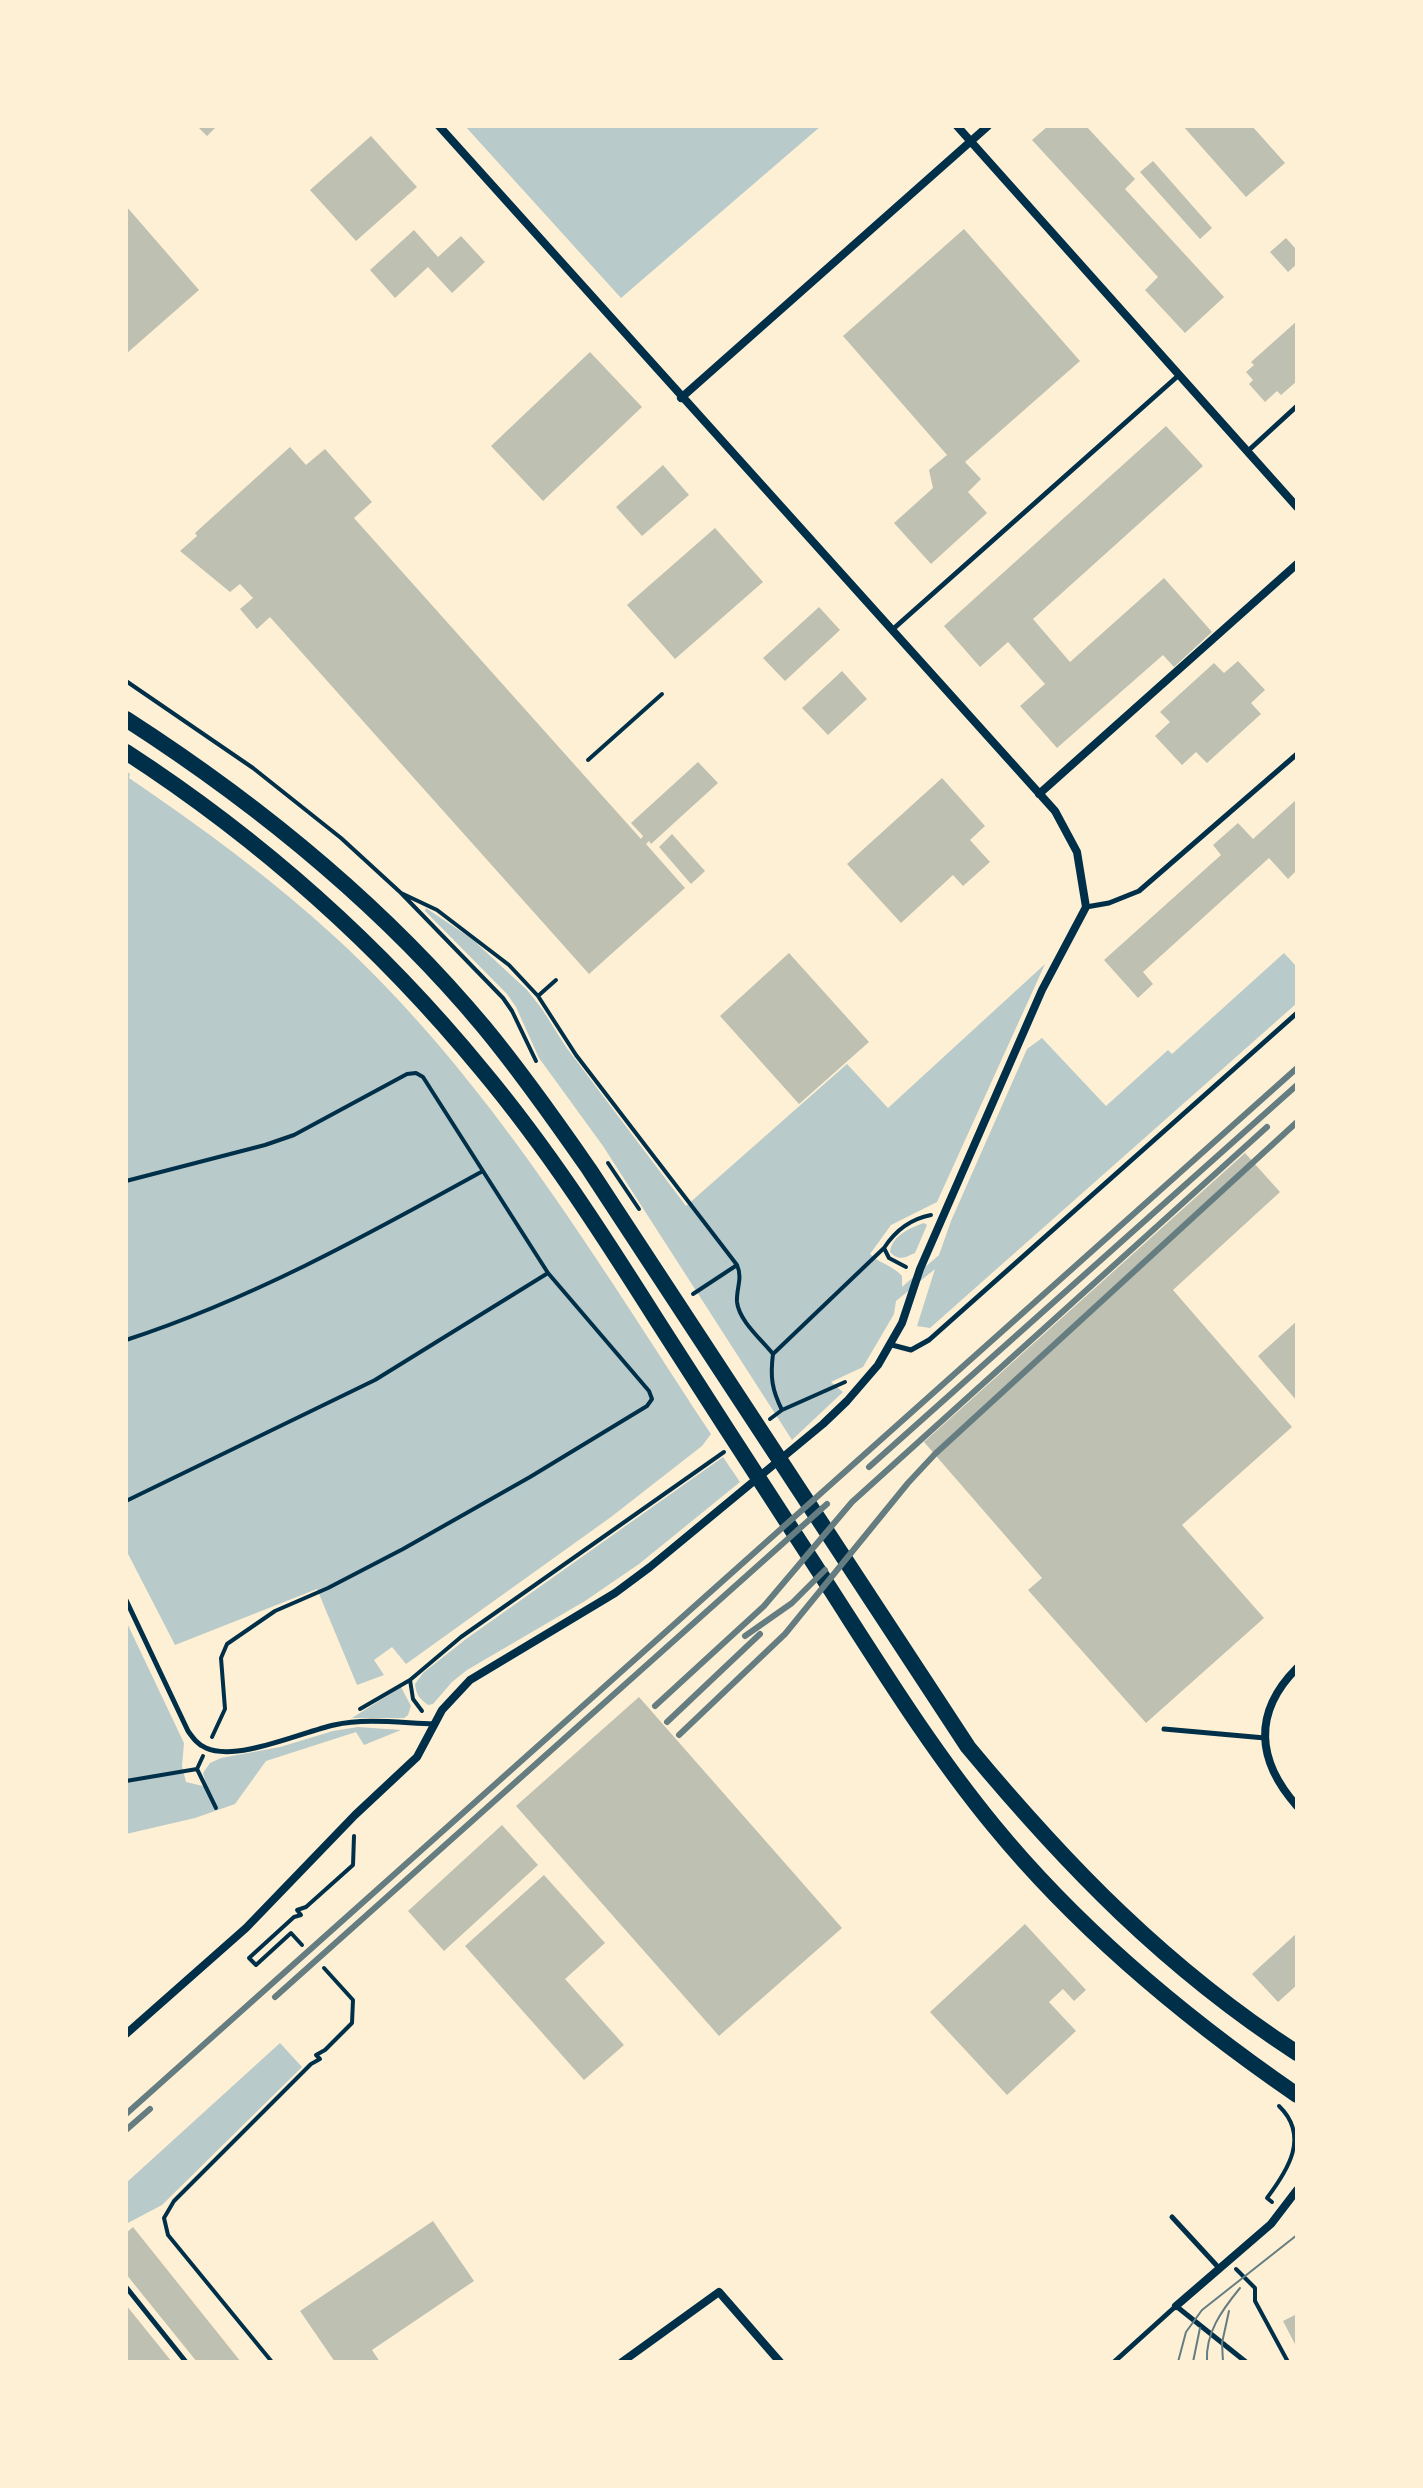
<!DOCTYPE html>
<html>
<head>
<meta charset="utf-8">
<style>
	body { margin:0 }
	#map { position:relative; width:1423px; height:2488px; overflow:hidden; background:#fdf0d5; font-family:"Asap Condensed",sans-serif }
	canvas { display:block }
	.frame { position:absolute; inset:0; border:128px solid #fdf0d5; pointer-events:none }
</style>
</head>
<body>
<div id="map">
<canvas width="1423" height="2488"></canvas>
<div class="frame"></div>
</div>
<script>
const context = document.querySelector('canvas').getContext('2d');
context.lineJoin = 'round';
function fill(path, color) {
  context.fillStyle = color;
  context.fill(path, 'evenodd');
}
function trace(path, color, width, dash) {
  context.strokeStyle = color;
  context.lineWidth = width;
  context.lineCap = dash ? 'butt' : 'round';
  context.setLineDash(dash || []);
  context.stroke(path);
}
fill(new Path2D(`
	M465,126H821L621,298Z
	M126,771L130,774L129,778C201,827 271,878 335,937C489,1078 597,1261 711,1434L702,1446L611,1517L406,1664L392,1647L374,1660L384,1675L357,1685L317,1589L175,1645L126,1550Z
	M426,908L472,939L527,990L542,1009L566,1047L686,1206L847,1064L888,1108L1045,964L937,1202L891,1225L870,1254C880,1264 891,1264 902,1276V1287L939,1255L951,1221L1027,1049L1042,1038L1106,1106L1168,1050L1172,1054L1284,953L1297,967V1003L930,1328L917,1326L935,1269L896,1301L894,1314L863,1367L831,1382L843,1392L792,1440L603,1146L539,1058L516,1007L507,994L425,911Z
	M924,1223L927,1225L915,1253C904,1258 899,1261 890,1252C892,1236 909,1228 924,1223Z
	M723,1457L740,1482L639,1564L585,1601L467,1670L452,1682L433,1704L428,1705C420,1699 416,1695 415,1684L423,1673L466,1639Z
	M126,1621L184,1743L182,1766L186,1782L207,1787L203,1773L210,1763L221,1758L280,1747L333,1731L358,1727L401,1730L364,1745L356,1732L266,1761L235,1804L195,1818L126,1834Z
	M401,1687L411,1706L408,1715L404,1718H352Z
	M280,2043L302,2067L162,2205L126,2224V2183Z`), '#b9caca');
fill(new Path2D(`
	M197,126H217L207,136Z
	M1048,126H1086L1135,179L1125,189L1224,297L1185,333L1145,290L1158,277L1032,140Z
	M1183,126H1252L1285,163L1246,197Z
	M371,136L417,187L356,241L310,190Z
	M1153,161L1212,228L1200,239L1140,172Z
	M126,206L199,290L126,354Z
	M964,229L1080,361L965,462L981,479L968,492L987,513L931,564L894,523L933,488L929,470L947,455L843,336Z
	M414,230L438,257L461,236L485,262L452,293L428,267L395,298L370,270Z
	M1286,238L1295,248L1297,246V264L1288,272L1270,252Z
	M1297,321V381L1281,395L1277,391L1265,402L1249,384L1253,380L1246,372L1254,365L1251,362Z
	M590,352L642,407L543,501L491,446Z
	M1166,426L1203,466L1033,619L1070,662L1164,578L1212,632L1174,667L1163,655L1057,748L1020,706L1045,684L1008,642L980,667L944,626Z
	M290,447L306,465L325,449L372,502L354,518L641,839L643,836L631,823L698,762L718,783L651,844L649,841L646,844L685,888L589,974L270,617L257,629L240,609L253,598L240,584L230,592L180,551L197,536L195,533Z
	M663,465L689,495L642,536L616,507Z
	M715,528L763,582L675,659L627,605Z
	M819,607L840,630L785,681L763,658Z
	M1238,661L1265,690L1251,703L1261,714L1207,763L1196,752L1182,765L1155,736L1170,722L1160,712L1214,663L1224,673Z
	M842,671L867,699L828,735L802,708Z
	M942,778L985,826L970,840L990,862L963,886L953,875L901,923L847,864Z
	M1297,799V870L1288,879L1269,858L1143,972L1153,984L1138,998L1104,960L1221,855L1213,845L1238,823L1253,839Z
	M672,834L705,871L691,884L659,847Z
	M789,953L869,1042L799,1104L720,1016Z
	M1245,1153L1280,1192L1173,1290L1292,1427L1182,1525L1264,1618L1146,1723L1028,1590L1042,1578L924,1442Z
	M1297,1321V1401L1258,1356Z
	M639,1697L842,1928L719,2036L516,1806Z
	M502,1825L538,1865L444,1951L408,1911Z
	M544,1875L605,1943L565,1979L624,2045L584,2080L465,1946Z
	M1025,1924L1086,1990L1074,2001L1063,1989L1049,2002L1076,2031L1007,2095L930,2012Z
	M1297,1933V1985L1278,2002L1252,1974Z
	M433,2221L474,2281L372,2350L380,2362H335L300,2311Z
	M133,2227L241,2362H197L126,2274V2233Z
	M126,2305L172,2362H127Z
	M1297,2314V2348L1283,2321Z`), '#bec0b2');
trace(new Path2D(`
	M126,681L253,768L341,838L401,893L437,910L509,965L538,996L576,1055L737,1265C743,1278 736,1289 737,1302C739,1321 762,1340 773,1354C770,1377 772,1390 782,1410
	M588,760L662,694
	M401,893L503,998L512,1011L536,1061
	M538,996L556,980
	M608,1163L639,1209
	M126,1181L265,1145L294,1135L407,1074L416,1073L423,1077L548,1273L649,1391L652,1399L647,1406L530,1477L403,1549L328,1588L275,1611L227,1644L221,1658L225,1709L212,1737
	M906,1267L889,1258L884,1248C895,1231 910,1219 931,1215
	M693,1294L737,1265
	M126,1340C252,1299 367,1235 483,1171
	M773,1354L884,1248
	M770,1419L782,1410L845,1382
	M126,1501L375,1380L548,1273
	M360,1709L410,1680
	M422,1711L413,1699L410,1680L461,1637L724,1452
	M197,1769L203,1756
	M197,1769L216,1808
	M126,1781L197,1769
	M302,1945L291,1933L256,1965L249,1958L294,1917L301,1915L297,1910L306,1907L353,1865L354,1836
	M1272,2202L1267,2198C1288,2170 1310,2136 1279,2106
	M1236,2269L1255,2288V2301L1288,2362
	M272,2362L168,2235L164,2218L174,2201L311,2064L320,2059L316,2055L325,2050L352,2023L353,2000L324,1968`), '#003049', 4);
trace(new Path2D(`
	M1249,450L1297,406
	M892,630L1179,375
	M1086,907L1109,903L1139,891L1297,754
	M892,1345L911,1350L929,1340L1297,1013
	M126,1600L188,1731C193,1738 198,1745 206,1748C237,1762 302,1732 334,1725C366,1718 401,1723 434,1724
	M1164,1729L1265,1738
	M1172,2217L1219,2268
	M126,2287L186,2362
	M1114,2362L1176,2306L1246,2362`), '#003049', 5);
trace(new Path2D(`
	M957,126L1297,507
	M681,398L988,126
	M1039,794L1297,564
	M1297,1668C1252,1713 1257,1761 1297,1806
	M126,2034L246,1928L355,1815L417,1757L442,1710L470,1680L615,1593L650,1567L823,1424L847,1401L878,1365L902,1323L920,1269L1042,990L1086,907L1077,852L1055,811L439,126
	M1176,2306L1271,2224L1297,2190
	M622,2362L719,2292L780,2362`), '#003049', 8);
trace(new Path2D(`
	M126,719C258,804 383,906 484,1027C522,1073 555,1120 589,1169L968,1747C1067,1866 1166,1968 1297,2053
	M126,752C260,839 381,947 482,1070C548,1149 603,1235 658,1322C712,1406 765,1489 820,1573C875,1658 929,1747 994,1826C1080,1931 1185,2018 1297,2095`), '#003049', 16);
trace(new Path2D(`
	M1178,2362L1186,2332L1202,2310L1297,2235
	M1193,2362L1200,2328
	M1207,2362C1205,2333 1222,2310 1240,2288
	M1223,2362L1222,2343L1229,2311`), '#657d81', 2);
trace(new Path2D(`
	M869,1467L1297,1085
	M745,1636L792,1603L825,1570
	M655,1706L764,1606L852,1502L1267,1127
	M667,1722L760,1634
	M679,1735L785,1634L908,1483L935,1454L1297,1122
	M275,1997L827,1504
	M126,2114L1297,1068
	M126,2130L150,2109`), '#657d81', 6);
</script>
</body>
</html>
